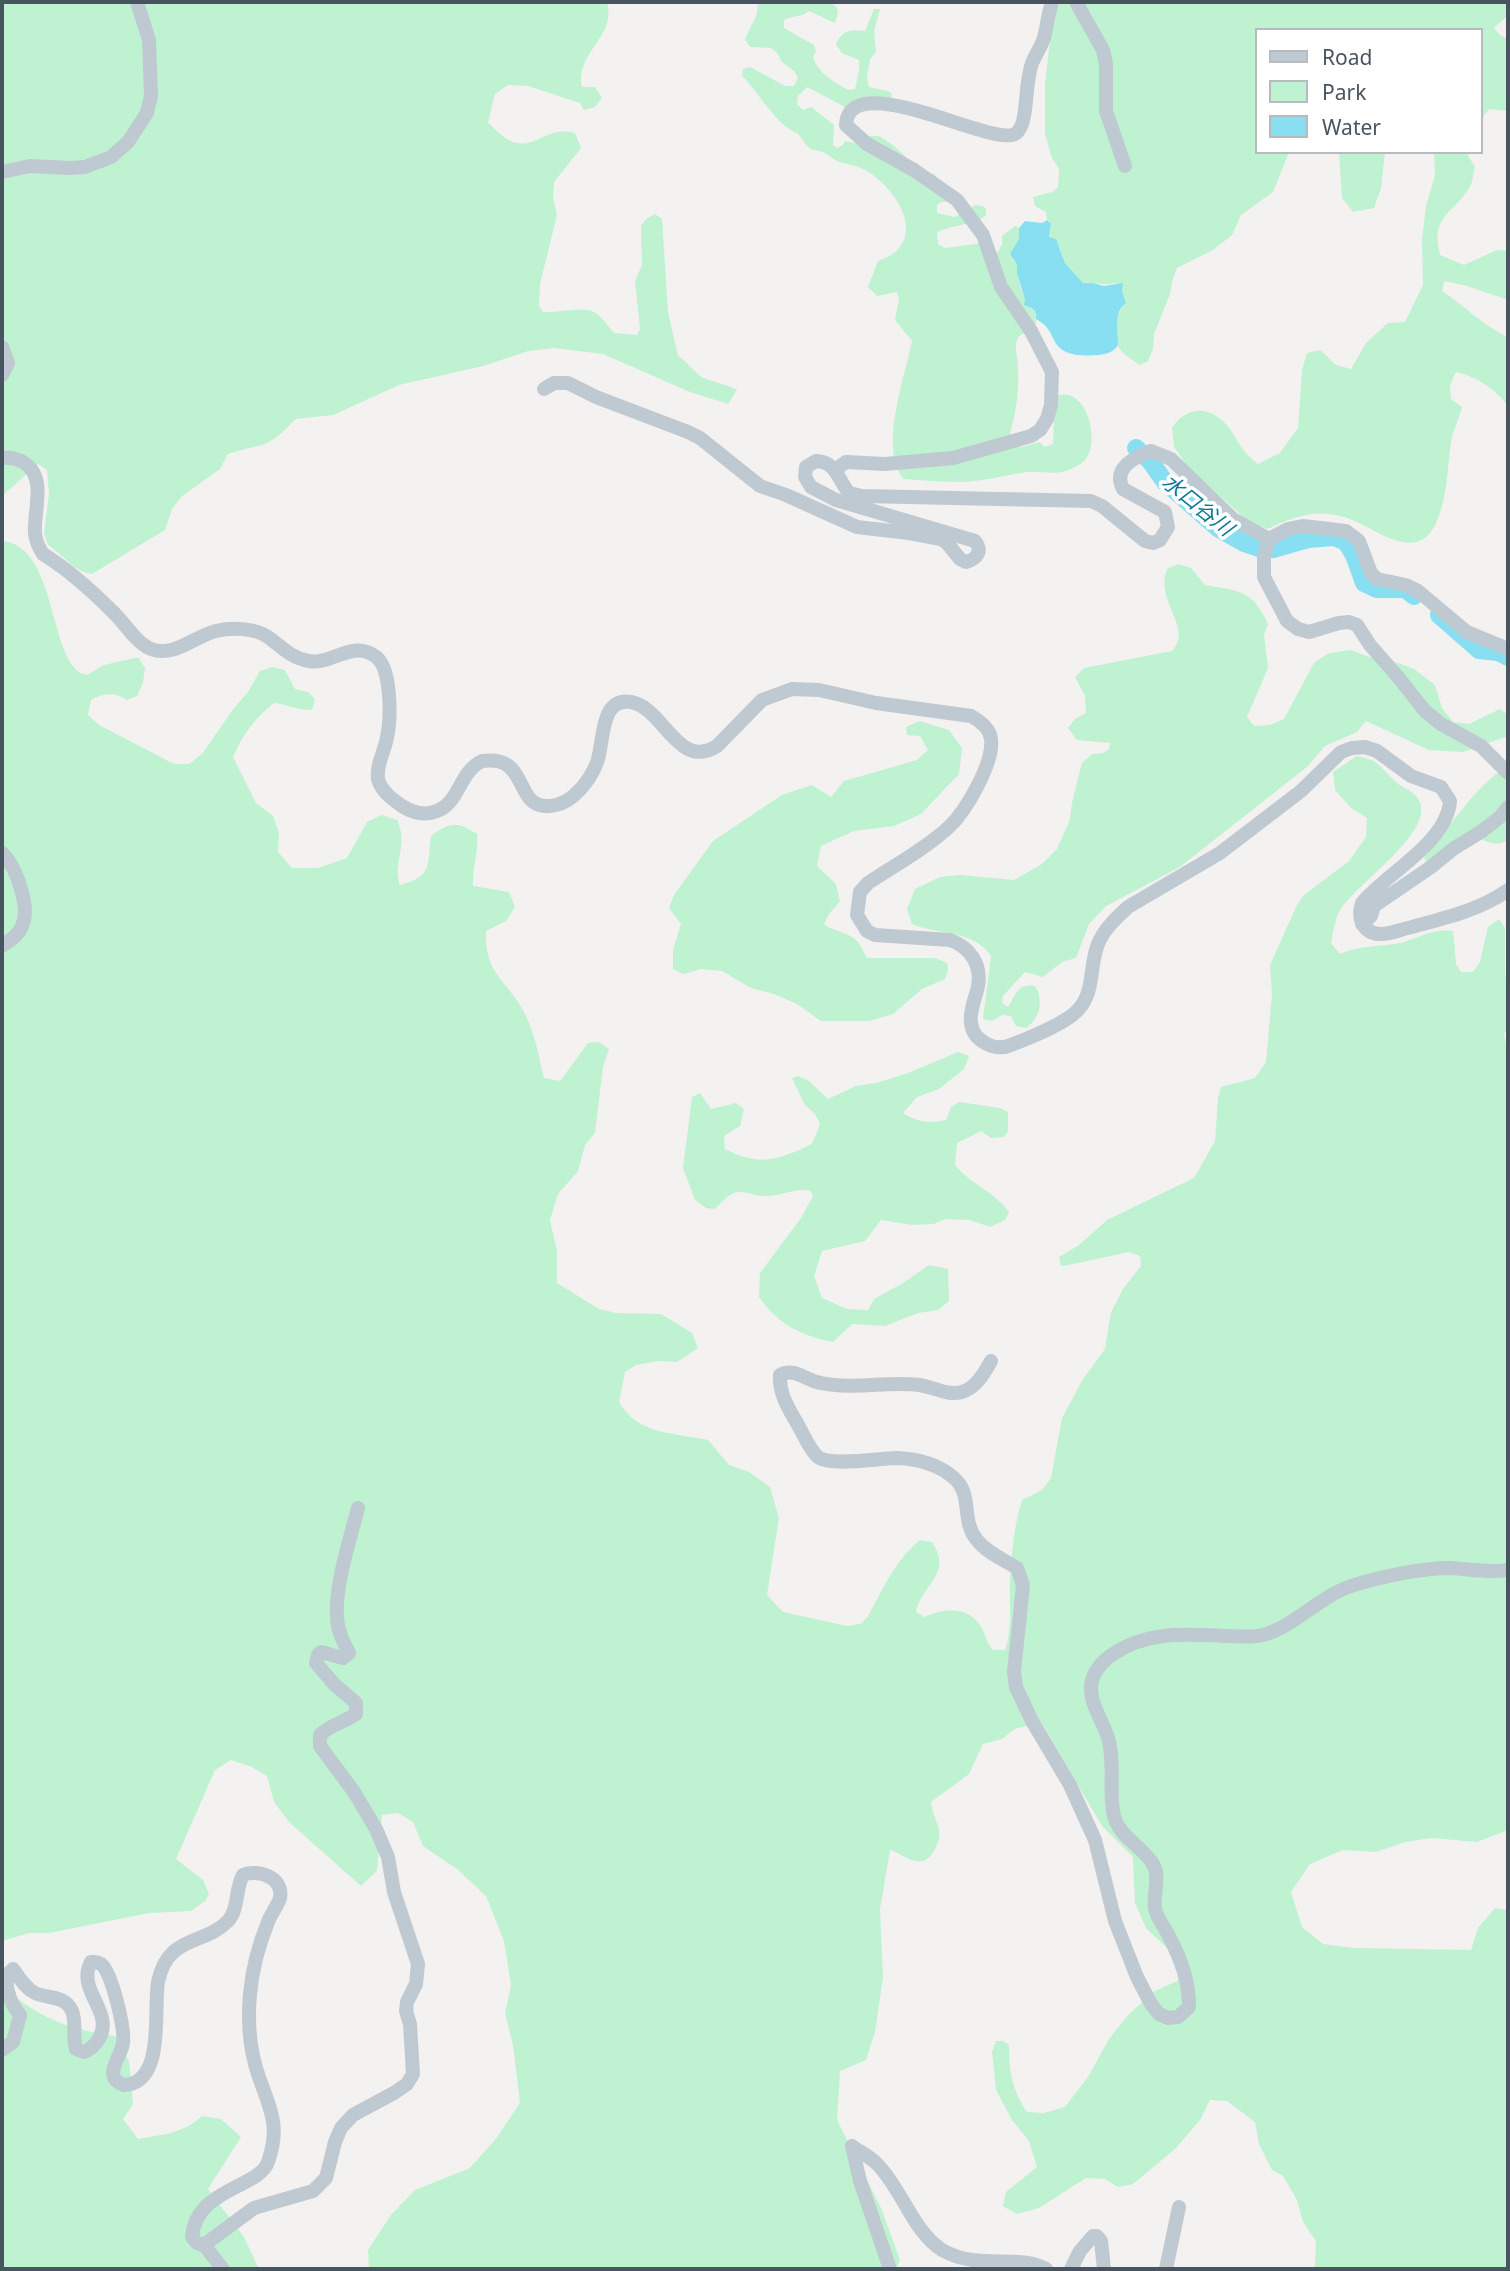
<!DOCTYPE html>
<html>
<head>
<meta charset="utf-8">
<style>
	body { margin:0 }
	#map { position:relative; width:1510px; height:2271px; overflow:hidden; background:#f4f1f1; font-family:"Noto Sans",sans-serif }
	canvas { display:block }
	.frame { position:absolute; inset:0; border:4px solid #485560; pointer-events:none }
	.legend { position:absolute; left:1255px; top:28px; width:228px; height:126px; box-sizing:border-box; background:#fff; border:2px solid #b6bbbf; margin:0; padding:9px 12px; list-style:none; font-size:21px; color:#485560 }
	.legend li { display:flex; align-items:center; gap:14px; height:35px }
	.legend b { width:35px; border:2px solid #b6bbbf }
</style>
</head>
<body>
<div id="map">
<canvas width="1510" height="2271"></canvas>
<div class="frame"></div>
<ul class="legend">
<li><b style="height:9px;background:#bfc9d1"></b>Road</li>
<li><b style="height:19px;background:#bff2d1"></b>Park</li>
<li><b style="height:19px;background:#89dff2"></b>Water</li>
</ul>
</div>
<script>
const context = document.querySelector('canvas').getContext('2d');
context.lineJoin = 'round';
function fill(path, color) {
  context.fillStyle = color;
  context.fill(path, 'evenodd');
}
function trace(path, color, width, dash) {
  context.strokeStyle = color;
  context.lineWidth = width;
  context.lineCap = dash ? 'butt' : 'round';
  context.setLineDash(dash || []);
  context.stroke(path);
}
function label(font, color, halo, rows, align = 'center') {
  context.font = font + ' "Noto Sans","Noto Sans JP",sans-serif';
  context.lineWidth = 7;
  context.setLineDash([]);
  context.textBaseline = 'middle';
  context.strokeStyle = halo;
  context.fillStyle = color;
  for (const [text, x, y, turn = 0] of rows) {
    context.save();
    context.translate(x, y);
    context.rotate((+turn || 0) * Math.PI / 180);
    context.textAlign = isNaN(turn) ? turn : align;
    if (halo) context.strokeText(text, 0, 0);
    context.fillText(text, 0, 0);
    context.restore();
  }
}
fill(new Path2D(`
	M2,2H607C617,37 575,52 582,87H595L602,98L595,107L584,110L580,103L528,86L508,85L495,94L488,122C529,169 538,123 575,133L581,148L554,182L553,198L557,215L540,284L539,306L543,312C559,313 581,306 594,312C602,316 608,327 614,333L637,335L640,329L635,281L642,265L641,226L646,219L655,214L662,219L668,312L678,356C687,362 698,376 704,378C716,383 726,384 737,390L728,404L690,392L603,354L554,348L528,351L483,366L399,385L333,415L295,419C269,449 263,443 228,454L220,469L181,497L172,509L165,530L92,574C72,571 64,555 48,545L44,533L49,494L47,470L38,464L2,496Z
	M758,2H828L836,6L838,13L835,23L809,11C800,18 793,15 784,20V28L814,45L816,51L813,57C817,72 836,84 849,90L855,89L859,71V60L842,53L836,44C842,29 852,30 865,31L874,9H880L874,31L876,52L870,59L867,77L869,87L891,92L892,98L885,101L859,99L845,107L807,87L798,96L797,104L803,110L811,107L834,125L833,145L837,148L843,145L845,141L860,144L869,136H879L893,145L905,156L909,164L921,171L934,174L949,191L948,202H941L937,205V213L955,217L975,205L983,206L986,209V216C972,225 953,225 937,232L938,244L945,248L983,243L993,252H998L1002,244V236L1015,226L1019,228V239L1012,259L1017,265C1017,275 1020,290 1026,299C1033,312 1037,309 1036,325C1031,330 1022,333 1018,338C1013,345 1018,358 1018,366C1019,388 1017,411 1010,433L1015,446L1022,447L1039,442L1045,447L1053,444L1055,403L1059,395C1087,388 1101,442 1085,460C1082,464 1071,469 1066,471C1054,475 1041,471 1028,472C1005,475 981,482 958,482C940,482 922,480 904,479C878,450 905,377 912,341L895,320L899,299L897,292L877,296L868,287L878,261C930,244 900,191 867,171C857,165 847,165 837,161C832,159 828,154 823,152C818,150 812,151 808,147C804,143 802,138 798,134C793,131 788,129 784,125C768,111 757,91 742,76L743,69L750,67L785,86H794L798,78L794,71L781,61L778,54L771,48L750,47L745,39L757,14Z
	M1054,2H1508V15L1494,28L1500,35L1508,39V111L1489,109L1480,121V30H1256V152H1289L1273,192L1241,215L1232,235L1213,250L1177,268L1172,281L1170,294L1154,334L1153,349L1148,361L1140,365C1133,360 1122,354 1118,346C1114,335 1116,309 1126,303L1122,291L1115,283C1104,286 1095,282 1083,283L1065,263L1060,248L1049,237L1051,224L1047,220L1046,212L1035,206L1033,197L1052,192L1058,187L1059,169L1051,156L1045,133V85Z
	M1339,152H1385L1381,188L1374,208L1353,212L1342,198Z
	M1434,152H1466L1475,167C1473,173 1473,183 1469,188C1453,215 1430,215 1440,255L1464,265L1497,250L1508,251V300L1467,286L1444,281L1442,291C1465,306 1483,326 1508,337V406C1494,388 1478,377 1456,372L1450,385L1451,399L1462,407C1459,419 1453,430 1451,442C1447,470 1448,494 1437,521C1416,570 1371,522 1340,516C1315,510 1291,517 1268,529L1251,524L1189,468L1174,447L1172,428C1188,404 1212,406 1230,429C1235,435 1237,442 1242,448C1246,454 1252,459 1258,464L1280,453L1298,428L1302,370L1307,353L1320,350L1336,365L1351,369L1366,343L1388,323L1405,322L1423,285L1422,240L1426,206L1435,175Z
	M2,541C60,546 47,668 87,675L104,665L134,658H139L145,668L143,683L137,696L127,700C113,692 106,693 91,700L88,715L99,725L174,764H189L202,754L234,708L248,692L260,671L272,667L285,670L295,689L308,692L315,699L312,710C298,711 287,704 274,703C254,719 243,734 233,757L256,803L273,816L279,833L278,852L292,868H318L347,858L367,822L381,815L397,820C409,846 392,863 400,885C433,876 427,866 431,836C450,822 457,821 477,834C479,852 472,868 473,886L509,892L515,907L506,921L486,931C484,975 508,980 525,1014C535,1034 539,1057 544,1078L560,1081L588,1043L599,1042L609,1049L603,1067L595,1133L585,1145L578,1171L558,1194L550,1220L557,1251V1283L599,1309L616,1313L661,1314L692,1333L698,1348L677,1362L658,1361L636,1365L625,1372L619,1402C638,1435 675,1433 708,1440L729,1465L749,1472L770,1487L779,1518L767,1595L783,1612L847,1626L860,1624L867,1618C882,1591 895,1560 920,1540L932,1542C953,1574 922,1584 916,1612L924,1617C945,1608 970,1605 983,1630C986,1638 987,1643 993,1650H1005C1013,1626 1009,1603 1010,1578C1012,1551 1014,1526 1022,1500L1042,1490L1051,1478L1062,1418L1083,1379L1105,1349L1111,1312L1123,1289L1141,1266L1140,1256L1129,1252L1068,1265L1061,1266L1059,1257L1079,1245L1107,1220L1194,1178L1215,1141L1218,1098L1221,1087L1255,1078L1266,1062L1272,994L1270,965L1297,905L1304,895L1349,861L1366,837L1367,818L1351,808L1335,790L1333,772L1357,756C1382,761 1378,766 1396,782C1403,789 1416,791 1420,802C1433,834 1353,886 1339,912C1335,920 1333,933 1331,943L1340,954C1362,945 1378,947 1400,943C1419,938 1433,928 1453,931L1456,964L1461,972H1473L1480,962L1488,927L1499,919L1505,928V974L1508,990V1027L1504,1034L1508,1057V1830L1477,1842L1432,1838L1405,1842L1376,1852L1343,1850L1310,1864L1291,1892L1302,1927L1323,1944L1353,1948L1471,1950L1478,1928L1495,1908L1508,1910V2269H1312L1315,2265L1316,2241L1303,2222L1297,2200L1283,2176L1272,2170L1259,2144L1255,2122L1227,2101L1210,2100L1200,2120L1176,2148L1133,2184L1118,2187L1105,2179L1086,2178L1039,2208L1017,2214L1003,2206L1006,2192L1037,2167L1029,2141L1012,2120L996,2090L992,2052L996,2041H1003L1009,2045C1009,2072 1012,2089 1027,2112L1044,2113L1065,2107L1088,2077L1109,2039L1129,2014L1155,1991L1177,1981L1181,1974L1170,1951L1146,1928L1135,1903L1133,1857L1102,1826L1041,1722L1015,1729L1002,1739L983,1744L969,1774L931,1802C932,1812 936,1819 939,1829C941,1842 931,1865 916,1861C907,1860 899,1852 890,1850L880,1909L883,1977L875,2032L866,2060L840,2071L837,2120L881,2208L900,2260L896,2269H369L368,2250L391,2215L415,2190L470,2168L495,2140L520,2103L513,2045L505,2013L511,1985L504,1941L486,1896L457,1869L423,1846L413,1822L398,1813L382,1815L377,1871L361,1886L290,1823L274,1802L267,1776L252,1767L231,1760L215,1770L176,1859L203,1880L209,1894L205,1901L191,1911L149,1913L49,1933H29L2,1941Z
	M1178,564L1191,568L1205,585C1239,591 1253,590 1268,624L1264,635L1268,668L1247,717L1254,726L1270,725L1284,719L1314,663L1329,653L1351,650L1372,658L1398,663L1414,669L1435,685L1442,708L1453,722L1469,724L1500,709L1508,715V736L1463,752L1429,750L1366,721L1357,732L1325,746L1308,766L1180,867L1106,906L1089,924L1076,958L1062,962L1043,977L1025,972L1003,996L1002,1003L1008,1007C1016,995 1017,983 1035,986C1044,1001 1040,1018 1026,1028L1016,1026L1011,1016L1002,1015L992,1021L983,1019L991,956C974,930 938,935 912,924L907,909L915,889L940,877L960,875L1014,880L1042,864L1057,849L1069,822L1073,798L1082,763L1092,754L1103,753L1109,749L1110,743L1077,740L1068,728L1075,719L1086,713L1085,696L1075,677L1084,668L1172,651C1173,650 1178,642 1178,641C1184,621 1156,597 1167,569Z
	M920,721L949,730L962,748L959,774L921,814L894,826L854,831L821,846L817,866L836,884L840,901L829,914L824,924C834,932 849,932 857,941C861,945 864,953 867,958H935L947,963L948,970L945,979L922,989L893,1014L869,1021H821L797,1004L774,994L751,988L722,971L701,969L683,974L673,969V950L681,924L669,908L674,895L713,841L782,795L812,785L831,797L844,781L917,760L928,750L920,736L907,735L906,727Z
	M1508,765V840C1496,848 1482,840 1471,834L1426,863L1424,856C1453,825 1472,789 1508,765Z
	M958,1052L969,1056L964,1069L939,1089L917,1097L903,1113C917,1122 930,1124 946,1120L951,1107L959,1102L1000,1108L1008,1112V1131L1004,1137L991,1138L981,1131L957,1143L955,1165C973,1186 995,1192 1009,1212L1005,1220L990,1227L970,1220L945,1219L934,1224L913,1225L881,1220L865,1241L822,1251L814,1276L822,1298L847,1309L868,1310L874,1299L903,1283L929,1265L948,1269L949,1301L938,1310L918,1313L885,1326L852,1324L833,1342C800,1335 779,1325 759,1297L760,1273L801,1218L813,1196L811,1191C796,1187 782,1196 767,1196C758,1197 747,1191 738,1192C729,1193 721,1203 715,1209L706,1208L695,1200L683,1168L692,1097L700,1093L711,1109L736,1103L744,1109L740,1126L724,1136L725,1149C760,1167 778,1160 812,1144L820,1124L815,1114L805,1105L792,1078L798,1076L809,1081L828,1099L856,1086L876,1083L908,1073Z
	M17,1998C46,2021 79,2031 115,2036L129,2061L133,2104L123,2119L138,2139C161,2135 185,2133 202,2116L221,2119L241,2137L208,2189L244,2237L259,2269H2V1999Z`), '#bff2d1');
fill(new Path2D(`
	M1047,220L1051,224L1049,237L1056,239L1065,263L1083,283H1093L1104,286L1123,283L1122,291L1126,303C1113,312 1118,331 1118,345C1114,352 1107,354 1099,355C1082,356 1062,357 1054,340C1049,330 1047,325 1036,319C1037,309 1032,308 1024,305L1025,299L1017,274V265L1010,254L1019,239V228L1025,221L1042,223Z`), '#89dff2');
trace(new Path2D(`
	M1136,448L1150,461L1165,482L1219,529L1244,543L1259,548L1273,549L1308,539L1334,537L1346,542L1354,555L1364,583L1377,589H1405L1414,596
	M1439,615L1479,650L1498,652L1508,657`), '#89dff2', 18);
trace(new Path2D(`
	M1076,2L1103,50L1106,64V111L1125,166
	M2,172L30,166L70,168L85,167L111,157L128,142L147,113L151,96L149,40L137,2
	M2,347L8,363L2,375
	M544,389L554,383H568L596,397L688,432L700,438L760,486L786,495L857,527L909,533L941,539L947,543L960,559L966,562C977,559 983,551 975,541L836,500L811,487L805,477L806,467L816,461C837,462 838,480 849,493L862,496L1091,501L1102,506L1145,541L1153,543L1160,540L1168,527L1165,512L1123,489C1112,468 1135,457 1151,451L1171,459L1233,519L1269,539
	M2,458C9,457 16,458 23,462C48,477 33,510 35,534C36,542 39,548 43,554C69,570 92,591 113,612C125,623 136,643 151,649C174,658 195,636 216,631C232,627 255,628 268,637C282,647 291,658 309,661C332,665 351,640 375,656C392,667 391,719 387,737C385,751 376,764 378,779C381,791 392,799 402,806C413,813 425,816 437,811C460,802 459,772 482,761C490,760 500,760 507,765C526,777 521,813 556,805C574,801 589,781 596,765C605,745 598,697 631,702C664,708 678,771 717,746L762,700L792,689L819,690L876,703L971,716C980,721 990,728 991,739C994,763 966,811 949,827C925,849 895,865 868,883L860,892L857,915L867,931L875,935L950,940C970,947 982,965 978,986C976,997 969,1011 971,1023C973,1041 995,1052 1011,1045C1029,1038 1065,1024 1078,1010C1095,992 1089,966 1098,944C1104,929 1116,918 1128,907L1220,853L1301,791L1341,752L1352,748L1365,747L1377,751L1411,776L1441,787L1450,801C1447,843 1385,874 1362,903C1357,918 1363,934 1381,934C1391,934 1402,929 1412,927C1445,918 1480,910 1508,890
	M836,469L846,462L885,464L953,458L1031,436L1040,430L1047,419L1051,405L1052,372L1031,331L1001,287L983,235L957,200L914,170L867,144L846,125C849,66 992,147 1015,134C1022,130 1024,118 1025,110C1027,94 1027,78 1032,63C1036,54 1041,47 1044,38C1047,26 1048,14 1052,2
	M1508,649L1467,632L1418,591L1406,585L1377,579L1371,573L1359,541L1346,531L1303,526L1288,529L1269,539L1264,558V577L1287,621L1298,629L1309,632L1339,623L1349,622L1357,625L1370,645L1398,677L1425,711L1441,724L1481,746L1508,773
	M2,853C16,866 31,908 22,926C19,935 9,941 2,946
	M1362,924L1371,916L1374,906L1431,867L1453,849L1482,831L1500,817L1508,807
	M991,1361C984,1373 977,1387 962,1392C947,1396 934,1387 919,1385C887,1381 854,1390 821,1383C807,1381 794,1367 780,1375C779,1395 789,1409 798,1425C804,1435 809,1449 818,1457C831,1467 880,1458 898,1458C916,1459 934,1463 949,1474C976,1492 959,1519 977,1540C986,1552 1004,1560 1017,1568L1023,1585L1014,1672L1016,1687L1032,1721L1070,1785L1095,1840L1115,1921L1137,1977L1151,2004L1159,2014L1168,2018L1178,2017L1189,2007C1189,1980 1181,1960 1169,1936C1165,1928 1156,1917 1155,1908C1153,1894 1160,1878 1154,1866C1145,1848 1124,1840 1116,1822C1107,1800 1116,1764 1108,1738C1103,1721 1091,1706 1091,1688C1091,1674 1102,1661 1113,1654C1147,1631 1186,1634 1226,1636C1238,1636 1251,1638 1263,1635C1295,1626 1319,1597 1351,1586C1379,1577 1421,1568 1450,1568C1470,1569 1488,1573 1508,1570
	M2,2050L13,2042L20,2015C10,2003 0,1979 13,1969C19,1977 25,1988 35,1993C48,1999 65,1995 72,2011C77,2023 72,2037 76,2049L84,2052C92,2049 96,2044 100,2037C113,2010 76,1990 91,1962C96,1962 96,1961 101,1964C112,1973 125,2028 123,2043C122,2053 113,2062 113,2074C114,2080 118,2083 124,2085C166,2083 153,2009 158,1982C168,1934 204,1946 228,1921C239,1909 235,1889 243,1875C258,1869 284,1877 280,1898C278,1905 271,1914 268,1922C259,1944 252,1971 250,1994C248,2016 249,2042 255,2064C265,2102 283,2119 268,2162C259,2188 196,2188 192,2237L197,2243L204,2245L223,2269
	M852,2146C860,2152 871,2157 878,2165C903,2191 912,2230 942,2250C979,2271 1017,2253 1046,2269
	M852,2146L860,2181L890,2269
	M204,2245L254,2208L313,2191L326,2178L335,2142L341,2128L353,2115L394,2093L407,2084L413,2074L410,2024L406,2011L407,2002L416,1984L418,1964L394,1892L388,1857L376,1829L354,1792L320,1746V1735C329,1725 345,1722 356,1714V1703L334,1684L316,1663L318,1655L321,1652L343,1658L349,1653C343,1641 337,1630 337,1616C335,1585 350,1539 358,1508
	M1071,2269L1080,2251L1093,2236H1097L1101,2241L1104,2269
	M1166,2269L1179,2207`), '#bfc9d1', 14);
label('italic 21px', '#077b96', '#fff', [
	["水口谷川",1197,506,39]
]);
</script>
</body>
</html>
